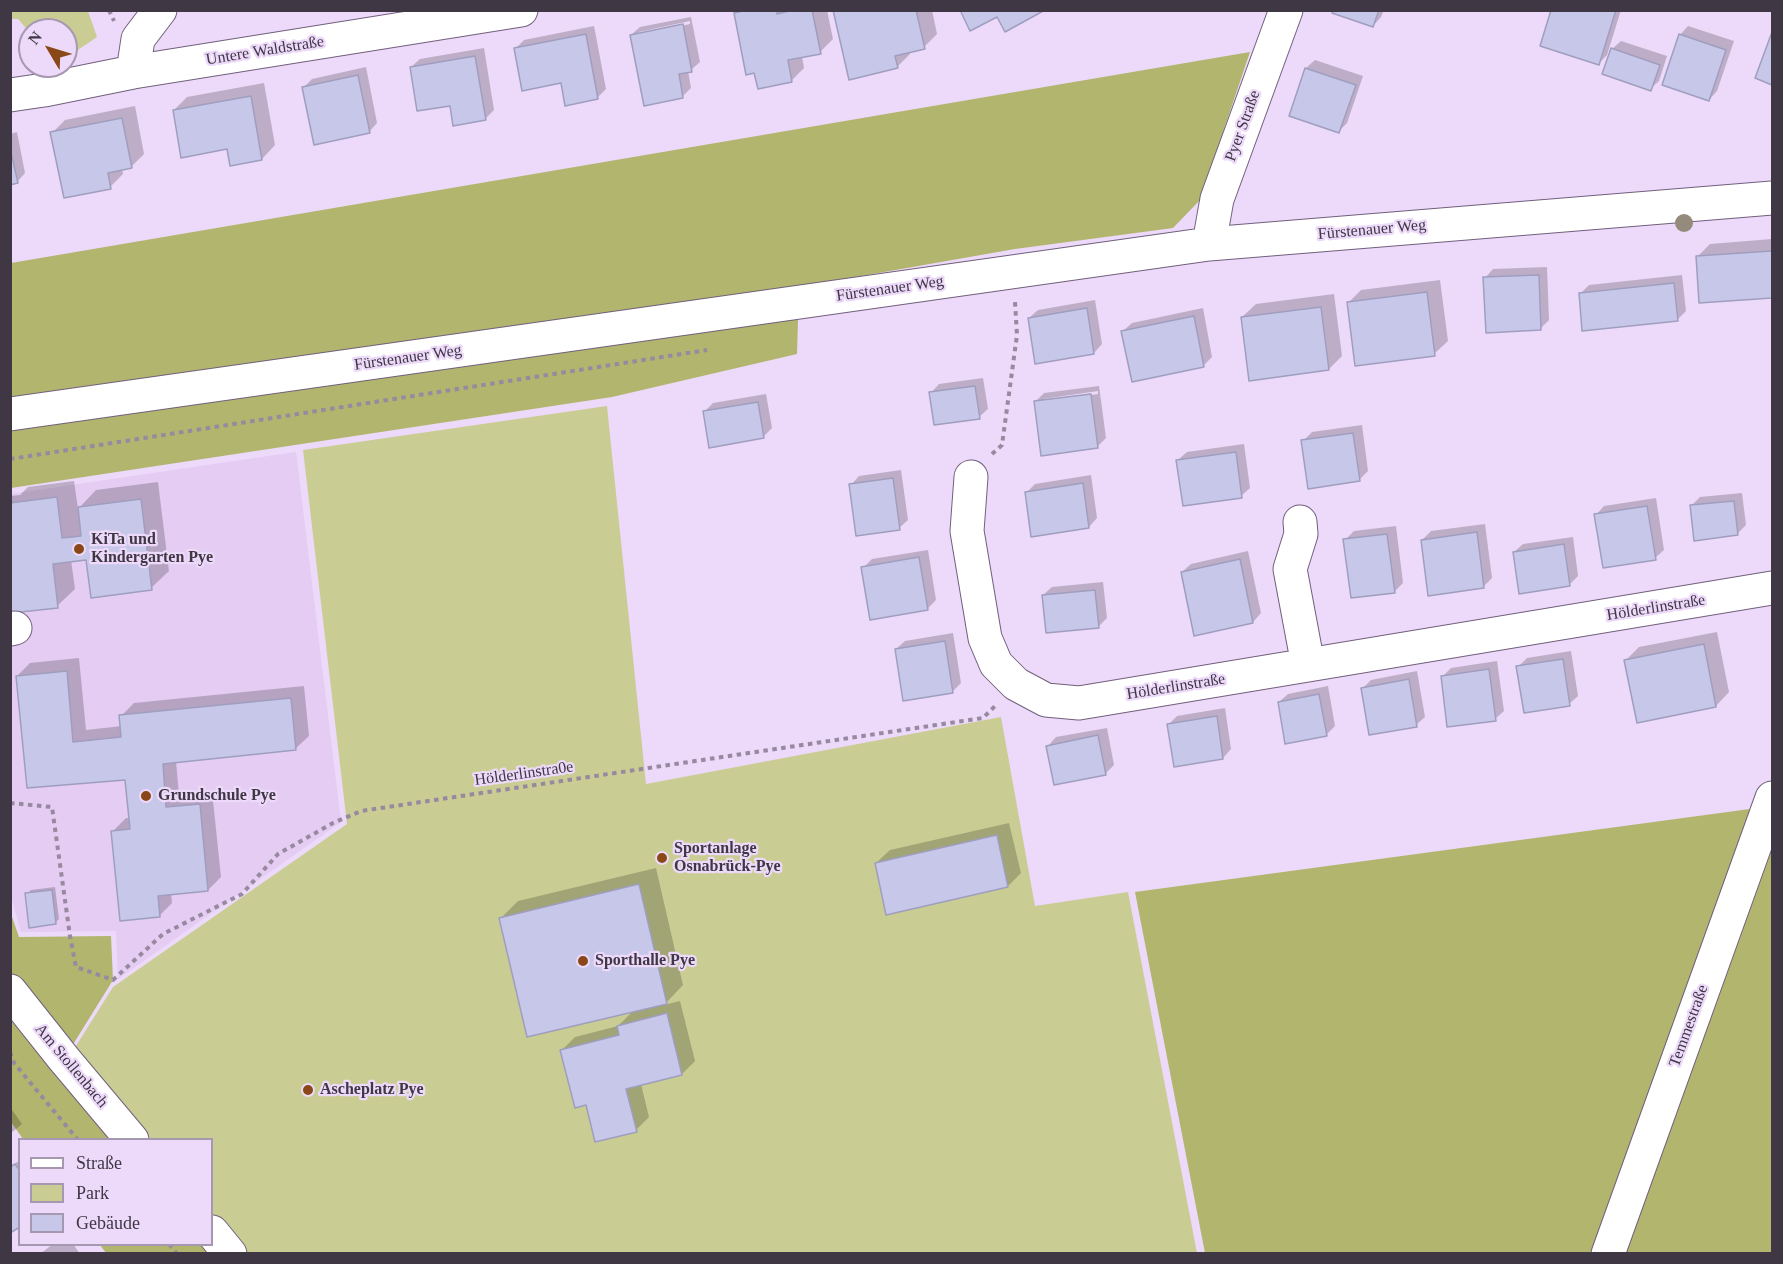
<!DOCTYPE html>
<html>
<head>
<meta charset="utf-8">
<style>
	body { margin:0 }
	#map { position:relative; width:1783px; height:1264px; overflow:hidden; background:#edd9f9; font-family:"Times New Roman",serif }
	canvas { display:block }
	.frame { position:absolute; inset:0; border:12px solid #3f3744; pointer-events:none }
	.legend { position:absolute; left:18px; top:1138px; width:195px; height:108px; box-sizing:border-box; background:#edd9f9; border:2px solid #a798b1; margin:0; padding:8px 10px; list-style:none; font-size:18px; color:#3f3744 }
	.legend li { display:flex; align-items:center; gap:12px; height:30px }
	.legend b { width:30px; border:2px solid #a798b1 }
	.north { position:absolute; left:18px; top:18px; width:60px; height:60px; box-sizing:border-box; background:#edd9f9; border:2px solid #a798b1; border-radius:50%; rotate:308deg; font-size:16px; font-weight:700; line-height:24px; text-align:center; color:#3f3744 }
	.north::after { content:''; display:block; margin:auto; width:21px; height:27px; background:#8a4818; clip-path:polygon(50% 0,100% 100%,50% 72%,0 100%) }
</style>
</head>
<body>
<div id="map">
<canvas width="1783" height="1264"></canvas>
<div class="frame"></div>
<ul class="legend">
<li><b style="height:8px;background:#fff"></b>Straße</li>
<li><b style="height:16px;background:#cacd93"></b>Park</li>
<li><b style="height:16px;background:#c7c7e9"></b>Gebäude</li>
</ul>
<div class="north">N</div>
</div>
<script>
const context = document.querySelector('canvas').getContext('2d');
context.lineJoin = 'round';
function fill(path, color) {
  context.fillStyle = color;
  context.fill(path, 'evenodd');
}
function trace(path, color, width, dash) {
  context.strokeStyle = color;
  context.lineWidth = width;
  context.lineCap = dash ? 'butt' : 'round';
  context.setLineDash(dash || []);
  context.stroke(path);
}
function label(font, color, halo, rows, align = 'center') {
  context.font = font + ' "Times New Roman",serif';
  context.lineWidth = 4.5;
  context.setLineDash([]);
  context.textBaseline = 'middle';
  context.strokeStyle = halo;
  context.fillStyle = color;
  for (const [text, x, y, turn = 0] of rows) {
    context.save();
    context.translate(x, y);
    context.rotate((+turn || 0) * Math.PI / 180);
    context.textAlign = isNaN(turn) ? turn : align;
    if (halo) context.strokeText(text, 0, 0);
    context.fillText(text, 0, 0);
    context.restore();
  }
}
fill(new Path2D(`
	M296,452L341,822L118,979L116,931L21,932L11,896L10,494Z`), '#e4ccf2');
fill(new Path2D(`
	M10,11H88L97,37L66,58V30H30V33L18,19H11Z
	M607,406L646,784L1001,717L1035,906L1128,892L1197,1253L698,1254L697,1252L695,1254L238,1253L212,1222V1140L140,1139L69,1057L113,987L347,824L303,450Z`), '#cacd93');
fill(new Path2D(`
	M1250,52L1200,200L1173,228L1015,249L799,287L797,354L612,397L11,488V263Z
	M1772,806V1253H1205L1135,892Z
	M10,911L19,937L111,936L113,980L64,1059L132,1139H23L11,1122Z
	M212,1244L230,1253H106L100,1245Z`), '#b2b56e');
fill(new Path2D(`
	M738,10H827L833,39L820,52L802,56L804,68L791,81L735,14Z
	M835,10H932L937,34L924,47L909,51L910,54L897,67Z
	M1334,10H1384L1381,17L1373,26Z
	M1553,10H1621L1607,55L1598,64Z
	M691,17L700,62L691,70L688,71L691,88L683,96L631,35L640,27ZM690,21V24L639,35V32Z
	M594,26L606,89L597,98L562,81L515,49L524,40Z
	M1688,26L1734,41L1717,91L1709,100L1680,35Z
	M1772,36V83L1757,77Z
	M1621,41L1667,56L1659,81L1650,89L1612,49Z
	M484,48L494,110L485,119L451,104L411,67L420,59Z
	M1315,60L1363,76L1347,123L1338,132L1290,115L1306,68Z
	M366,67L377,123L369,132L303,88L312,79Z
	M264,83L275,145L262,159L228,148L174,110L187,97Z
	M135,106L144,154L131,167L122,169L123,174L110,187L52,133L65,120Z
	M17,132L25,173L17,182L10,183V134Z
	M1772,239V296L1701,302L1697,257L1710,244Z
	M1547,267L1549,320L1540,329L1485,278L1493,269Z
	M1682,275L1686,311L1677,320L1580,294L1589,285Z
	M1440,280L1448,341L1434,354L1348,303L1361,290Z
	M1334,294L1342,356L1329,369L1242,317L1256,304Z
	M1095,300L1102,344L1094,353L1029,318L1038,310Z
	M1203,308L1212,357L1204,365L1123,331L1132,323Z
	M983,378L988,409L979,417L931,393L939,384Z
	M1099,386L1106,438L1097,447L1035,402L1044,393ZM1098,391V394L1043,402V399Z
	M766,394L772,428L763,437L705,411L713,403Z
	M1362,425L1368,471L1359,480L1303,441L1312,432Z
	M1244,444L1250,488L1241,496L1178,460L1187,452Z
	M901,470L908,520L899,528L851,485L859,476Z
	M1091,475L1097,518L1089,527L1026,493L1035,484Z
	M74,481L78,509L96,490L158,482L169,571L151,588L88,558L71,560L75,589L57,606L12,612L10,597V496L20,495L28,487Z
	M1742,493L1746,525L1737,534L1691,506L1700,497Z
	M1656,498L1664,550L1655,558L1596,515L1604,506Z
	M1485,524L1492,578L1483,587L1422,540L1431,531Z
	M1396,526L1403,583L1394,592L1345,540L1354,531Z
	M1573,537L1578,576L1569,585L1514,552L1523,544Z
	M928,550L936,600L927,609L863,568L872,559Z
	M1248,551L1261,613L1253,622L1182,572L1191,564Z
	M1103,582L1107,618L1098,627L1043,595L1052,587Z
	M1717,632L1729,692L1716,706L1626,660L1639,647Z
	M953,633L961,683L953,691L896,649L905,641Z
	M1571,651L1578,696L1569,704L1518,667L1527,658Z
	M79,658L86,730L122,726L121,716L134,703L304,686L309,736L295,749L176,761L179,795L212,791L221,877L208,890L171,893L172,903L159,916L113,831L126,818H131L127,778L28,786L17,676L30,663Z
	M1497,661L1504,711L1495,719L1442,677L1451,668Z
	M1417,671L1425,717L1416,725L1363,688L1371,680Z
	M1328,686L1335,726L1326,735L1279,702L1288,694Z
	M1225,708L1231,749L1223,758L1169,724L1177,716Z
	M1107,728L1114,765L1105,774L1048,746L1056,737Z
	M1009,823L1021,873L1008,886L876,863L890,850Z
	M656,868L683,985L664,1005L680,1001L695,1061L682,1074L641,1084L649,1117L636,1130L588,1103L562,1050L575,1037L618,1026L634,1010L501,918L518,901Z
	M55,887L59,919L55,923L27,894L31,890Z
	M10,1107L22,1124L10,1134Z
	M20,1160V1225L10,1231V1167Z
	M53,1244H73L80,1254H40Z`), '#0003');
const building = new Path2D(`
	M747,10H777V14L793,10H812L821,54L788,60L792,82L758,89L754,73L746,75L734,13Z
	M833,10H916L925,49L895,56L898,68L849,80Z
	M960,10H1045L1005,32L997,17L970,31Z
	M1333,10H1379L1373,27L1332,13Z
	M1551,10H1616L1599,65L1540,46Z
	M683,24L692,72L679,74L683,98L644,106L630,35Z
	M1772,32V85L1755,78Z
	M586,34L598,99L565,106L561,83L522,91L514,48Z
	M1679,34L1726,50L1709,101L1662,85Z
	M1611,48L1660,65L1651,91L1602,74Z
	M475,56L486,120L453,126L450,106L417,111L410,67Z
	M1305,68L1356,85L1339,133L1289,116Z
	M358,75L370,133L314,145L302,87Z
	M251,96L262,160L230,166L227,149L181,158L173,110Z
	M122,118L132,168L108,173L111,189L64,198L50,132Z
	M10,148L18,183L10,185Z
	M1772,251V298L1699,303L1696,256Z
	M1539,275L1541,330L1486,333L1483,277Z
	M1674,283L1678,321L1582,331L1579,293Z
	M1427,292L1435,356L1355,366L1347,302Z
	M1321,307L1329,370L1249,381L1241,317Z
	M1087,308L1094,354L1035,364L1028,318Z
	M1194,316L1204,367L1132,382L1121,331Z
	M975,386L980,419L934,425L929,392Z
	M1091,394L1098,448L1041,456L1034,401Z
	M758,402L764,438L709,448L703,411Z
	M1353,433L1360,481L1308,489L1301,440Z
	M1236,452L1242,498L1183,506L1176,460Z
	M893,478L900,530L856,536L849,484Z
	M1083,483L1089,528L1031,537L1025,492Z
	M57,497L62,538L81,536L78,507L141,499L152,590L91,598L86,560L53,564L58,608L11,613L10,503Z
	M1734,501L1738,535L1694,541L1690,505Z
	M1647,506L1656,560L1603,568L1594,514Z
	M1477,532L1484,588L1428,596L1421,540Z
	M1387,534L1395,593L1351,598L1343,539Z
	M1564,544L1570,586L1519,594L1513,552Z
	M919,557L928,610L870,620L861,567Z
	M1240,559L1253,623L1194,636L1181,572Z
	M1095,590L1099,628L1046,633L1042,595Z
	M945,641L953,693L903,701L895,649Z
	M1704,644L1716,707L1637,723L1624,660Z
	M1563,659L1570,706L1524,713L1516,666Z
	M1489,669L1496,721L1447,727L1441,676Z
	M67,671L73,742L121,737L119,715L291,698L296,750L163,764L166,807L200,804L208,891L158,896L160,917L120,921L111,831L130,829L125,780L27,788L16,676Z
	M1409,679L1417,727L1369,735L1361,688Z
	M1319,694L1327,736L1285,744L1278,702Z
	M1217,716L1223,759L1174,767L1167,724Z
	M1098,735L1106,775L1054,785L1046,746Z
	M997,835L1008,887L886,915L875,863Z
	M639,884L667,1004L527,1037L499,918Z
	M52,890L56,924L29,928L25,893Z
	M667,1013L682,1075L626,1089L637,1132L595,1142L586,1105L575,1108L560,1050L619,1035L617,1026Z
	M15,1164L20,1171V1227L10,1233V1167Z`);
fill(building, '#c7c7e9');
trace(building, '#9f9ebf', 1.5);
const minor = new Path2D(`
	M133,72L138,39L160,10
	M10,95L44,90L133,72L521,10
	M1209,244L1217,199L1286,10
	M10,414L1209,244L1772,198
	M971,477L967,531L985,638L996,664L1016,684L1046,700L1079,703L1772,588
	M1300,522L1301,534L1290,569L1308,665
	M10,629L15,628
	M10,991L64,1059L132,1140
	M212,1232L230,1254
	M1608,1254L1772,798`);
trace(minor, '#71607c', 35);
trace(new Path2D(`
	M109,10L114,21
	M992,454L1002,445L1017,335L1015,302
	M10,459L707,350
	M10,803L52,807L70,936L76,967L113,980L163,934L242,894L278,854L333,823L361,811L983,718L995,706
	M10,1052L14,1063L78,1140
	M169,1244L177,1254`), '#97899f', 4, [4.5, 4.5]);
trace(minor, '#fff', 33);
context.fillStyle = '#948b7c';
for (const [x, y] of [
	[1684,223]
]) {
  context.beginPath();
  context.arc(x, y, 9, 0, 2 * Math.PI);
  context.fill();
}
for (const [x, y, r, color] of [
	[79,549,6,"#8a4818"],
	[146,796,6,"#8a4818"],
	[662,858,6,"#8a4818"],
	[583,961,6,"#8a4818"],
	[308,1090,6,"#8a4818"]
]) {
  const dot = new Path2D();
  dot.arc(x, y, r, 0, 2 * Math.PI);
  context.fillStyle = color;
  context.fill(dot);
  trace(dot, '#edd9f9', 2);
}
label('16px', '#3f3744', '#edd9f9', [
	["Untere Waldstraße",265,51,-9],
	["Pyer Straße",1243,126,-70],
	["Fürstenauer Weg",1372,230,-5],
	["Fürstenauer Weg",890,289,-8],
	["Fürstenauer Weg",408,358,-8],
	["Hölderlinstraße",1656,608,-9],
	["Hölderlinstraße",1176,687,-9],
	["Hölderlinstra0e",524,774,-8],
	["Temmestraße",1689,1026,-70],
	["Am Stollenbach",71,1066,50]
]);
label('bold 16px', '#3f3744', '#edd9f9', [
	["KiTa und",91,540],
	["Kindergarten Pye",91,558],
	["Grundschule Pye",158,796],
	["Sportanlage",674,849],
	["Osnabrück-Pye",674,867],
	["Sporthalle Pye",595,961],
	["Ascheplatz Pye",320,1090]
], 'left');
</script>
</body>
</html>
